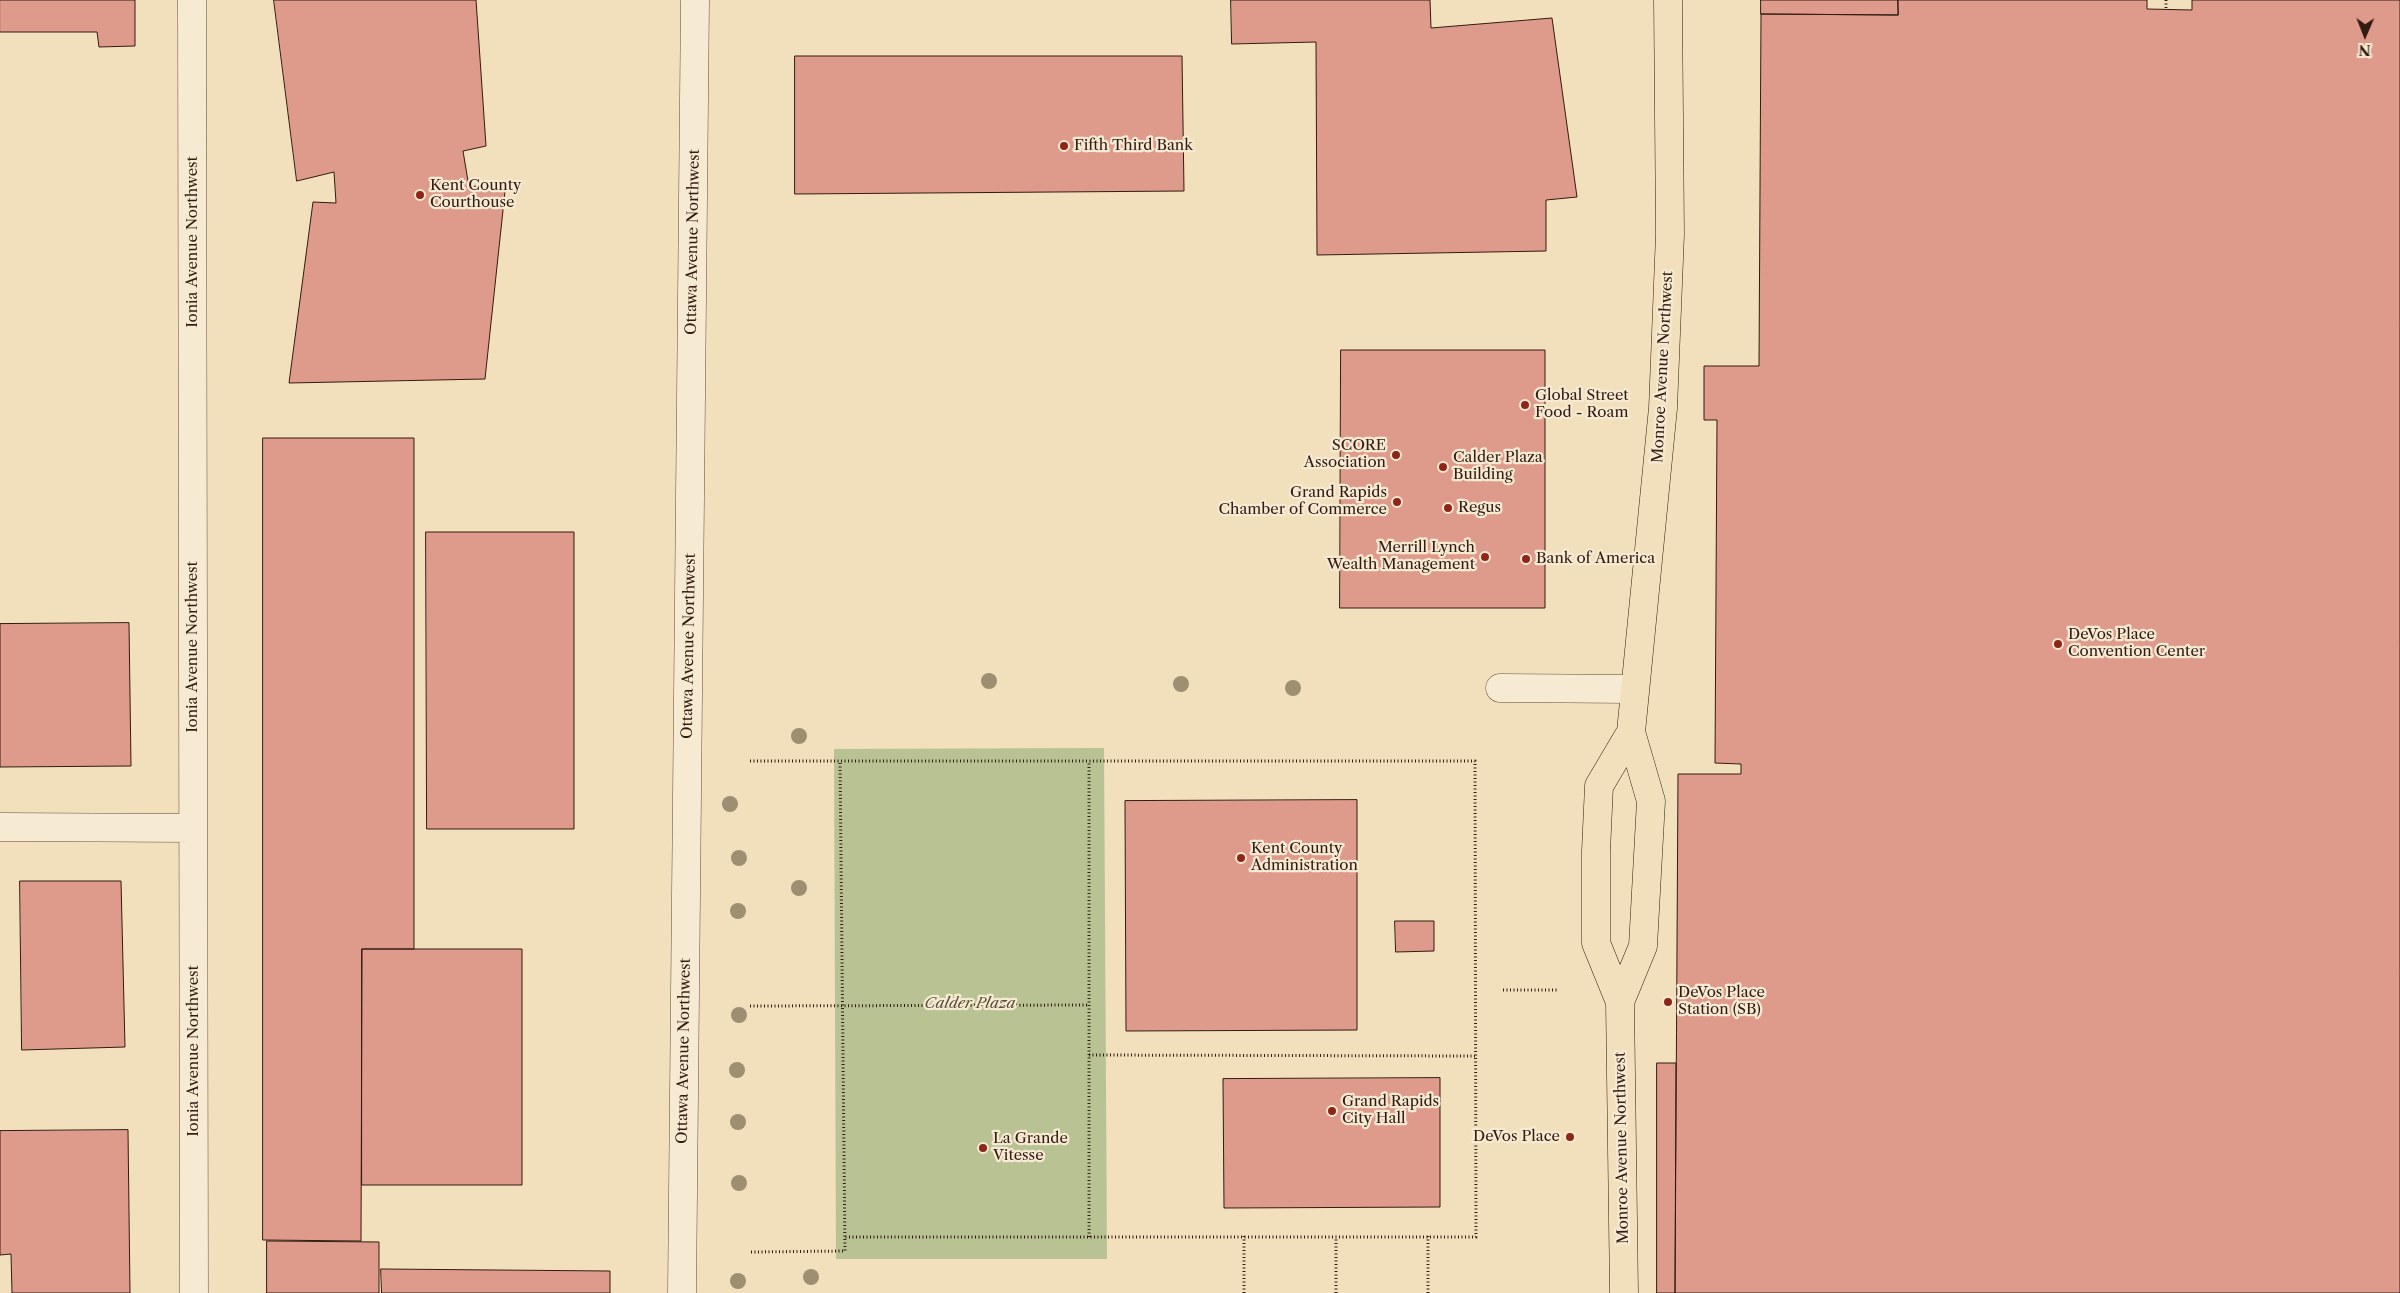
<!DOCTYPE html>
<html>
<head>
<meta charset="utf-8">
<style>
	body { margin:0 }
	#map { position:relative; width:2400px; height:1293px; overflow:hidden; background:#f2dfbb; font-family:"Libre Caslon Text",serif }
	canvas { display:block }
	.north { position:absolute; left:2340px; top:10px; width:50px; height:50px; -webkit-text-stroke:4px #f7ead3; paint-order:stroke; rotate:181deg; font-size:14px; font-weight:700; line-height:20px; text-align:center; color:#321c12 }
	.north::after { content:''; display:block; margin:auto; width:18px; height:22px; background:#321c12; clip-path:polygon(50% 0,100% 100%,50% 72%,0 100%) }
</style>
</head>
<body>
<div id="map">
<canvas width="2400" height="1293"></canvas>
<div class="north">N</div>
</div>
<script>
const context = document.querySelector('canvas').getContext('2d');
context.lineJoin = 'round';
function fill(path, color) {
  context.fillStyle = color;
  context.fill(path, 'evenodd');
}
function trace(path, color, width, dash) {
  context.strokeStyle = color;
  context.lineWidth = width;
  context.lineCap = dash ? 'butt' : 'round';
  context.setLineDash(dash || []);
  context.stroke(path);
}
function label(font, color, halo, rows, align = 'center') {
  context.font = font + ' "Libre Caslon Text",serif';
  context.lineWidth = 4.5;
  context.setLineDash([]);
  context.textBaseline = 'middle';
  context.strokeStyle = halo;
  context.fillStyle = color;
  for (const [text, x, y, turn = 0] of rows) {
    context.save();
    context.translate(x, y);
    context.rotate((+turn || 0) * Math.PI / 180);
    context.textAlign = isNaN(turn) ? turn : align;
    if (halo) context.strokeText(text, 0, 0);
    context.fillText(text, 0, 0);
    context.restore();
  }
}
fill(new Path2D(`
	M1104,748L1107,1259H836L834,749Z`), '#b8c292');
const building = new Path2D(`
	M0,0H135V46L99,47L97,32H0Z
	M274,0H476L486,146L463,151L469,187L506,182L485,379L289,383L313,202L336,203L334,172L297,181Z
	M1231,0H1430L1431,28L1552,18L1577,197L1546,200V251L1317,255L1316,42L1232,44Z
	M1761,0H1898V15L1761,14Z
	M1898,0H2147V9L2192,10V0H2400V1293H1675L1678,774H1741V764L1715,763L1717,420H1704V366H1759L1761,14L1898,15Z
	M795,56H1182L1184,191L795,194Z
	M1341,350H1545V608H1340Z
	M263,438H414V949H362L361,1241L263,1240Z
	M426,532H574V829H427Z
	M129,623L131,766L0,767V624Z
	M1357,800V1030L1126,1031L1125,801Z
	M20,881H121L125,1047L22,1050Z
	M1395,921H1434V951L1396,952Z
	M362,949H522V1185H362Z
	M1657,1063H1676L1675,1293H1657Z
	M1440,1078V1207L1224,1208L1223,1079Z
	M128,1130L130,1293H12L11,1254L0,1255V1131Z
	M267,1241L379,1242V1293H267Z
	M381,1269L610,1271V1293H382Z`);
fill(building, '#de9a8b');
trace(building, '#321c12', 1);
const minor = new Path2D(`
	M192,0L194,1293
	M1500,688L1634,689
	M0,827L193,828
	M682,1293L695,0`);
const major = new Path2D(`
	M1620,1002L1643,946L1651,801L1631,732L1663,408L1670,234L1668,0
	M1624,1293L1620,1002L1596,943V851L1599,786L1631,732`);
trace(minor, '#624d3c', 29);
trace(major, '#321c12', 29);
trace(new Path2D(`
	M2166,0V9
	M750,761H1475L1476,1237H845
	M1503,990H1557
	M750,1006L1089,1005
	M1089,1055L1476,1056
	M1089,1237V761
	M751,1252L845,1251L840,761
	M1244,1293V1236
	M1336,1293V1237
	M1428,1293V1236`), '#321c12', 3, [1, 2.5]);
trace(minor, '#f7ead3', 28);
trace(major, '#f2dfbb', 28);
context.fillStyle = '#9e8f73';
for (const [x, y] of [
	[989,681],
	[1181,684],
	[1293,688],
	[799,736],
	[730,804],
	[739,858],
	[799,888],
	[738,911],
	[739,1015],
	[737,1070],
	[738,1122],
	[739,1183],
	[811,1277],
	[738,1281]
]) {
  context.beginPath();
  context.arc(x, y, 8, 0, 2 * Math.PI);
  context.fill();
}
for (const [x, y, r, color] of [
	[1064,146,5,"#8f2418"],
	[420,195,5,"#8f2418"],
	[1525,405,5,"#8f2418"],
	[1396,455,5,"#8f2418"],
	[1443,467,5,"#8f2418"],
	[1397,502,5,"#8f2418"],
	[1448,508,5,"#8f2418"],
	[1485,557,5,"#8f2418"],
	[1526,559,5,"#8f2418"],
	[2058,644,5,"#8f2418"],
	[1241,858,5,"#8f2418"],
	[1668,1002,5,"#8f2418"],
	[1332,1111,5,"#8f2418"],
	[1570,1137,5,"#8f2418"],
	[983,1148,5,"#8f2418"]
]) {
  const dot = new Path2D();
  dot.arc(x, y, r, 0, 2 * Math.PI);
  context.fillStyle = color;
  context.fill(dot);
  trace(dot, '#f7ead3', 2);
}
label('15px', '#321c12', '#f7ead3', [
	["Fifth Third Bank",1074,146],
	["Kent County",430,186],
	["Courthouse",430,203],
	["Global Street",1535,396],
	["Food - Roam",1535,413],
	["SCORE",1386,446,"right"],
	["Association",1386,463,"right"],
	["Calder Plaza",1453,458],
	["Building",1453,475],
	["Grand Rapids",1387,493,"right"],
	["Chamber of Commerce",1387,510,"right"],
	["Regus",1458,508],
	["Merrill Lynch",1475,548,"right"],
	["Wealth Management",1475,565,"right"],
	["Bank of America",1536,559],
	["DeVos Place",2068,635],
	["Convention Center",2068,652],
	["Kent County",1251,849],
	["Administration",1251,866],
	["DeVos Place",1678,993],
	["Station (SB)",1678,1010],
	["Grand Rapids",1342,1102],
	["City Hall",1342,1119],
	["DeVos Place",1560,1137,"right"],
	["La Grande",993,1139],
	["Vitesse",993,1156]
], 'left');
label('15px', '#321c12', '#f7ead3', [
	["Ionia Avenue Northwest",193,242,-90],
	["Ottawa Avenue Northwest",693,242,-89],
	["Monroe Avenue Northwest",1663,367,-87],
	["Ottawa Avenue Northwest",689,646,-89],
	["Ionia Avenue Northwest",193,647,-90],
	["Ionia Avenue Northwest",194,1051,-90],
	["Ottawa Avenue Northwest",684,1051,-89],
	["Monroe Avenue Northwest",1622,1148,-91]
]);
label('italic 15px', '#5a4e38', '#f7ead3', [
	["Calder Plaza",970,1004]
]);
</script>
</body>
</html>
